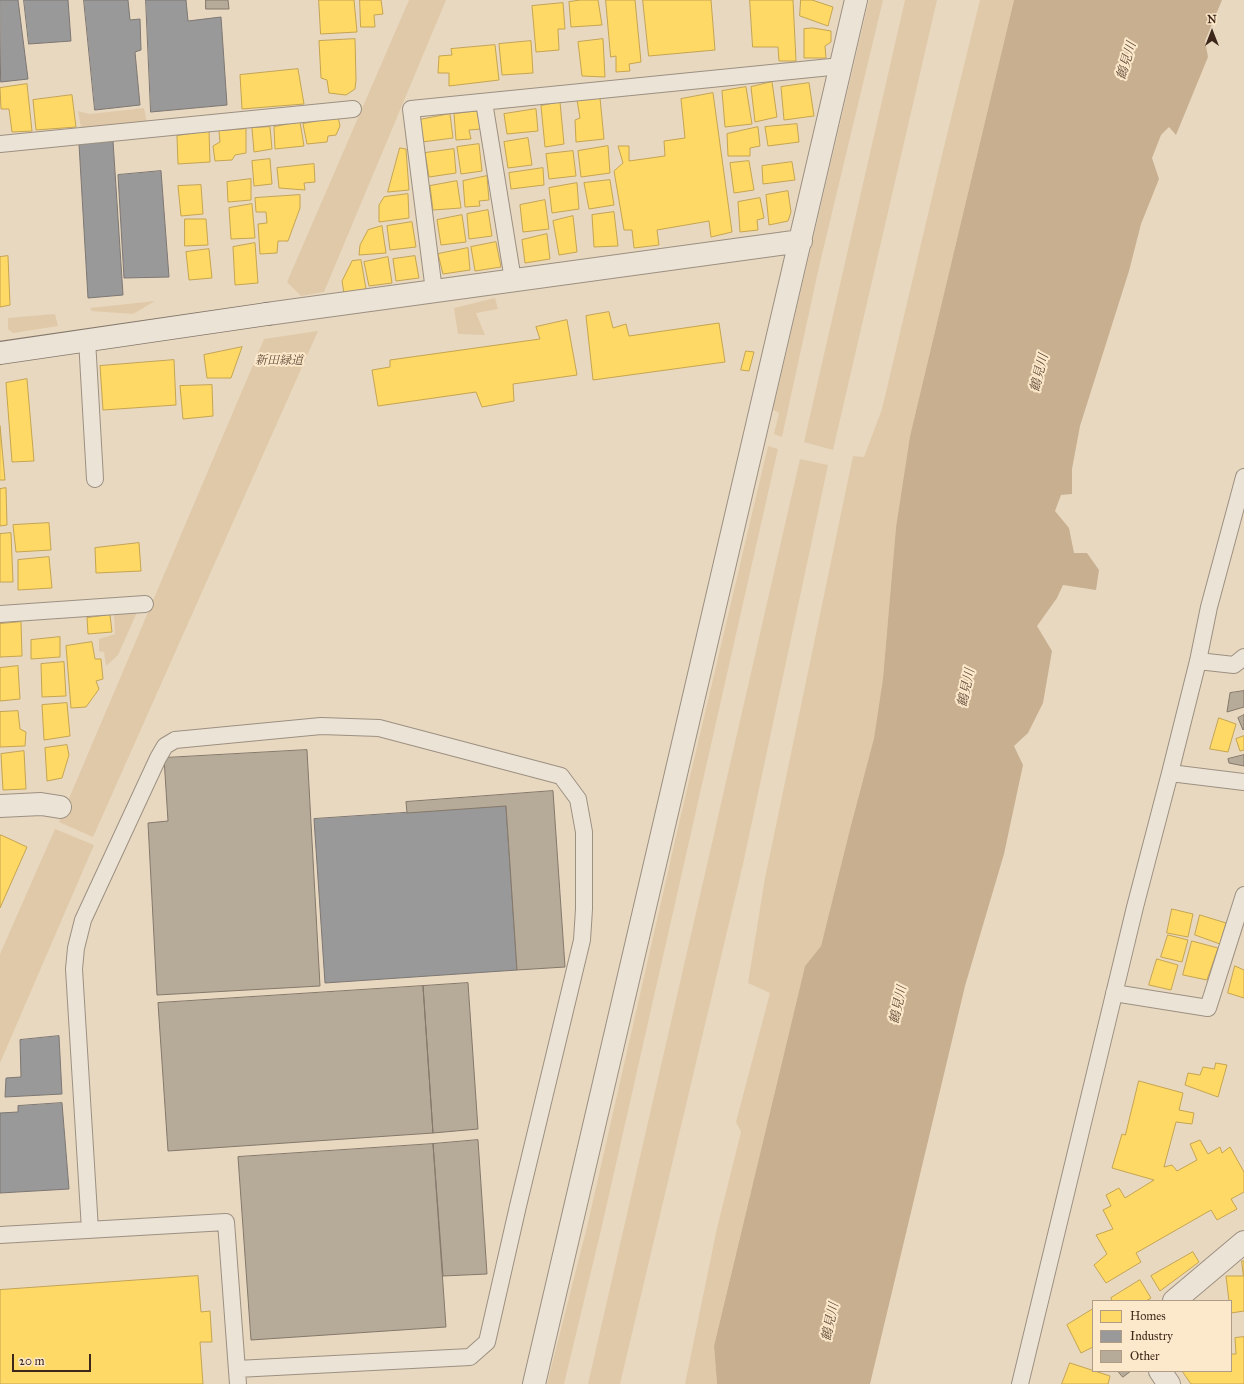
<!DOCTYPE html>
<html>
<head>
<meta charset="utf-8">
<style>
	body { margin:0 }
	#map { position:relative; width:1244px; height:1384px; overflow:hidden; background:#e8d8c0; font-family:"IM FELL Great Primer",serif }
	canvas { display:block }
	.legend { position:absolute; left:1092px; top:1300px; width:140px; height:72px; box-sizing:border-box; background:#fce8ca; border:1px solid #b09b84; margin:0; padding:5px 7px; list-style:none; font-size:12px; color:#3d271b }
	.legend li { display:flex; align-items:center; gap:8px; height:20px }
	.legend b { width:20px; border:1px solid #b09b84 }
	.north { position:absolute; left:1192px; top:12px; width:40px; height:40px; -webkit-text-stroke:3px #fce8ca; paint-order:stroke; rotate:0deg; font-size:11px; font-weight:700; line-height:16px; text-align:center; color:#3d271b }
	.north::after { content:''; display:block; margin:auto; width:14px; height:18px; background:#3d271b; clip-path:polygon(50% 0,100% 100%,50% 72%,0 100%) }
	.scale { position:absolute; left:12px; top:1354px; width:79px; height:18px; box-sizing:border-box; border:2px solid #3d271b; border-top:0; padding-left:5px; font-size:12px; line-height:14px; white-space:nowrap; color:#3d271b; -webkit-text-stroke:3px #fce8ca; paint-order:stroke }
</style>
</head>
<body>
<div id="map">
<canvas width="1244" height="1384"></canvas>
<ul class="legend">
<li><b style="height:11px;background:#ffd966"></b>Homes</li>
<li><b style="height:11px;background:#999"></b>Industry</li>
<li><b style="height:11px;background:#b6aa99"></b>Other</li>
</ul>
<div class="north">N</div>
<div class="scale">20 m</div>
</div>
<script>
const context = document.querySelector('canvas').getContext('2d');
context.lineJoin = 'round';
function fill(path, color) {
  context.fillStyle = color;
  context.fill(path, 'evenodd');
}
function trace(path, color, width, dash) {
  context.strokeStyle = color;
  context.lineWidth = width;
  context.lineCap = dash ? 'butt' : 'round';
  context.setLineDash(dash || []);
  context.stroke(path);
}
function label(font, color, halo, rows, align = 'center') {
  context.font = font + ' "IM FELL Great Primer","Noto Serif JP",serif';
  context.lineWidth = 4;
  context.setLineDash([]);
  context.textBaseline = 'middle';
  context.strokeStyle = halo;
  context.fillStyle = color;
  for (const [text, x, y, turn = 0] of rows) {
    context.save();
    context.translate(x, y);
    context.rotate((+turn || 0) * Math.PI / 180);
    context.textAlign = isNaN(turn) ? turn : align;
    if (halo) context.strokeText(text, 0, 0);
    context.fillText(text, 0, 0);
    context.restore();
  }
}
fill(new Path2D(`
	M409,0H446L324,292L301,296L287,282Z
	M869,0H883L819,267L782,437L774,434L779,413L773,410Z
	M905,0H937L833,450L804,442Z
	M980,0H1014L910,436L896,527L883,678L874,738L850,829L821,946L805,966L714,1346L717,1384H685L717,1228L741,1132L736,1122L770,993L748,983L765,878L853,456L864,457L882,409L942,155Z
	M144,108L147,123L81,128L78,111L90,114Z
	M495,298L498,309L476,313L485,335L458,334L454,308Z
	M155,301L133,314L92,311L90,308Z
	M55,314L58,326L13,333L8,329V318Z
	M318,331L93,837L59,822L264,339Z
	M768,446L778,449L601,1230L564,1384H547L587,1227L680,819Z
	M800,459L828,465L743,864L620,1384H588Z
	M138,610L118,655L106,666L104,652L99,651V639L115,634L114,615Z
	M55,829L94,845L0,1063V954Z`), '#e0c9a8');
fill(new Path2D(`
	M1014,0H1222L1205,41L1208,57L1176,135L1169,127L1161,135L1152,158L1159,179L1141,224L1129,271L1080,426L1072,469V494L1061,495L1055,511L1069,528L1074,553H1087L1099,570L1096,590L1063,585L1057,598L1037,626L1052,651L1043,703L1028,733L1014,746L1023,765L1004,854L965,986L870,1384H717L714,1346L805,966L821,946L850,829L874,738L883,678L896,527L910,436Z`), '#c8af90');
const homes = new Path2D(`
	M319,0H354L357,32L321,34Z
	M360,0H381L383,14L374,15L375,27H361Z
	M581,0H598L602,25L571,27L569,2Z
	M606,0H635L641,62L629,64L630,71L616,72V56L611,57Z
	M643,0H711L715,50L649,56Z
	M750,0H793L796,61H779L778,47H753Z
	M801,0H812L833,7L828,26L800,16Z
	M563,3L565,29H558L559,50L536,52L532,6Z
	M813,28L831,31V42L825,46L826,58H804V29Z
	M355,39L356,80L355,89L346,95L329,93L327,80L321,78L319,41Z
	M603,39L605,77L582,76L578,42Z
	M531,41L533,73L502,75L499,44Z
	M495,45L499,80L449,86V73H438L439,56L452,55L451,49Z
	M298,69L304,104L242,109L240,75Z
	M772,82L777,117L755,122L751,87Z
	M809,83L814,116L784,120L781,87Z
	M27,84L32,131L12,132L9,109H1L0,88Z
	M746,87L752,124L725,127L722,91Z
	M713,93L732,232L711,237L709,221L657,230L659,245L634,248L632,230H624L614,171L623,163L618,146H629V161L665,156L664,141L685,138L681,99Z
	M72,95L76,127L36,130L33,100Z
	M600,98L604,139L576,142L575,120L580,118L577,100Z
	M560,102L564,144L545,147L541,106Z
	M536,109L538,131L507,134L504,114Z
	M479,111L481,129L469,130L471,139L456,140L454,114Z
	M450,114L453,138L422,142L419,120Z
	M338,117L340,126L336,135L328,136L327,142L307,144L303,124Z
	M300,122L304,146L275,149L274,127Z
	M797,124L799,142L768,146L765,127Z
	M270,127L272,149L254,152L252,128Z
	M758,127L760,146L750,148V156H728L727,134Z
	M246,129V153L235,155L232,160L215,161L213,146L220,142L219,131Z
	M209,131L210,162L178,164L177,136Z
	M528,138L532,165L508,168L504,142Z
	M479,144L482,171L461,174L457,147Z
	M608,146L610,173L581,177L578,151Z
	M400,148L406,149L409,190L388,192Z
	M454,149L456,173L429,177L425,153Z
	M573,151L576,176L549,179L546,154Z
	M270,159L272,184L254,186L252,161Z
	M749,161L754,190L734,193L730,163Z
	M792,162L795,180L763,184L762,166Z
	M314,164L315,182L304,183L305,190L279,188L277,168Z
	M543,168L544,185L511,189L509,173Z
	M487,176L489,200L479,201L480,206L465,207L463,181Z
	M251,179V200L228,202L227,182Z
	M610,180L614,205L589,209L584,183Z
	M457,181L461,208L433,210L430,186Z
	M577,183L579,209L552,213L549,188Z
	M201,185L203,214L181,216L178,186Z
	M788,191L791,212L788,221L769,225L766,195Z
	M408,194L409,218L379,222V205L384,197Z
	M300,195V208L288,241H278L277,253L260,254L258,224L267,223L266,212H256L255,198Z
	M760,198L764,218L757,220L758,230L740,232L738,202Z
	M545,200L549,229L523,232L520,205Z
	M252,204L255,238L231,239L229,208Z
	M488,210L492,236L469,239L467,214Z
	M614,212L618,246L594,247L592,215Z
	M462,215L466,242L441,245L437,220Z
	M573,216L577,252L559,255L553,221Z
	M185,219H206L208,245L185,246Z
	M412,222L416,247L390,250L387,226Z
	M382,226L386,253L359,255L360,245L368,230Z
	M547,234L550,259L525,263L522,240Z
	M496,242L501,267L475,271L471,247Z
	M255,243L258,283L235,285L233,247Z
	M468,248L470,270L443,274L438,254Z
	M209,249L212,278L189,280L186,252Z
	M8,256L10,305L0,307V257Z
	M415,256L419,278L396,281L393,259Z
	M388,257L392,283L369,286L364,262Z
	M361,260L366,289L344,293L342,281L352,261Z
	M609,312L613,328L626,324L629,336L719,323L725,362L593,380L586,316Z
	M567,320L577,375L513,384L514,401L482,407L476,392L378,406L372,370L390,367V360L540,339L536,327Z
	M242,347L231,378H207L204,355Z
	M746,351L754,352L749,371L741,370Z
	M174,360L176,405L103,410L100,366Z
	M27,379L34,461L12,462L6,383Z
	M212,385L213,416L183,419L180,386Z
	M0,426L5,480H0Z
	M6,488L7,525L0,526V489Z
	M49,523L51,550L16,552L13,525Z
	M11,533L13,582H0V534Z
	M139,543L141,571L96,573L95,548Z
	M49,557L52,588L18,590V560Z
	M110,615L112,632L88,634L87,618Z
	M21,622L22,656L0,657V624Z
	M60,637V657L31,659V640Z
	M92,642L95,659H101L103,679L96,681L99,689L86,707L71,708L66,646Z
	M64,662L66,696L42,697L41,664Z
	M18,666L20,699L0,701V668Z
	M67,703L70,736L44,740L42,705Z
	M18,711L20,729L26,732L25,746L0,747V712Z
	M1219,718L1236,724L1228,752L1210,749Z
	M1244,736V750L1240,751L1236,739Z
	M67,745L69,755L62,778L47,781L45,748Z
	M24,751L26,789L3,790L1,754Z
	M1,835L27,847L0,908V837Z
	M1172,909L1193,914L1188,937L1167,933Z
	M1200,915L1226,923L1220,944L1195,935Z
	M1168,935L1188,940L1182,962L1161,957Z
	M1192,941L1218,948L1207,980L1183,975Z
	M1157,959L1178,965L1171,990L1149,985Z
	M1235,966L1244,970V998L1228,993Z
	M1216,1063L1227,1065L1218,1097L1185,1085L1188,1073L1200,1075L1203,1067L1214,1069Z
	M1139,1081L1183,1093L1179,1110L1194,1113L1192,1124L1176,1122L1164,1167L1172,1165L1177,1171L1197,1160L1190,1144L1200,1140L1208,1154L1220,1147L1222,1153L1230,1147L1244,1172V1192L1231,1199L1237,1209L1217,1220L1211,1210L1136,1253L1141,1262L1106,1283L1094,1265L1107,1254L1096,1235L1113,1229L1103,1210L1111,1206L1106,1195L1119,1188L1125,1198L1154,1180L1112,1168L1122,1134L1125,1135Z
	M1193,1252L1199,1262L1160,1291L1151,1276Z
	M1242,1261H1244V1311L1231,1313V1301H1229L1226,1276H1243Z
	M198,1276L201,1312L210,1311L212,1342H200L203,1384H0V1290Z
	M1140,1280L1151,1298L1146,1301H1112L1111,1298Z
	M1093,1309V1347L1081,1353L1067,1325Z
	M1244,1337V1384H1191L1182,1371H1231V1354H1236L1235,1338Z
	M1070,1363L1110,1376L1108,1384H1062Z`);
fill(homes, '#ffd966');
trace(homes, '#c5a450', 1);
const industry = new Path2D(`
	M0,0H18L28,79L1,82Z
	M24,0H68L71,41L29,44Z
	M84,0H128L130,20L140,19L141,50L135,52L140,105L95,110Z
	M146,0H186L188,21L221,17L227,105L151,112Z
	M113,141L123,295L88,298L79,144Z
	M161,171L169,277L124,278L118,175Z
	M506,806L517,970L325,983L314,819Z
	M59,1036L62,1094L5,1097L6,1078L21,1077L20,1040Z
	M62,1103L69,1189L0,1193V1113L18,1112V1106Z`);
fill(industry, '#999');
trace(industry, '#7d7773', 1);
const building = new Path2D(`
	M206,0H228L229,9H206Z
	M1244,691V707L1227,712L1230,693Z
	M1244,715V729L1243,730L1238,718Z
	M307,750L320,986L157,995L148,823L168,821L164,758Z
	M1244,755V766L1229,763L1228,759Z
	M553,791L565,967L517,970L506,806L407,813L406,802Z
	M468,983L478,1129L433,1133L423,986Z
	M423,986L433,1133L168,1151L158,1003Z
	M478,1140L487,1274L443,1276L433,1144Z
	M433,1144L446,1327L251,1340L238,1157Z
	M1118,1371H1131L1123,1377Z`);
fill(building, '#b6aa99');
trace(building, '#84786b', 1);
const lane = new Path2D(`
	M484,102L513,280
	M0,144L353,109
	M434,291L411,109L841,66
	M87,340L95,479
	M0,614L145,604
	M1198,661L1234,665L1244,657
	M1170,773L1244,782
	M1114,993L1208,1008L1244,895
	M90,1230L74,969L76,948L83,920L158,758L165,746L175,740L321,726L379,728L561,776L578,799L584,832V909L582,940L518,1206L487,1342L470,1357L237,1369
	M0,1235L226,1222L238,1384
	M1020,1384L1135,907L1170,773L1198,661L1209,607L1244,477`);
const street = new Path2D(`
	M267,314L801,241
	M0,806L41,804L60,807
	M1174,1301L1244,1242
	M1160,1371L1169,1384
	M534,1384L856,0`);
const secondary = new Path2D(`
	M0,353L267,314`);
trace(lane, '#9c9081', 18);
trace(street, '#9c9081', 24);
trace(secondary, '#84786b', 24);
trace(lane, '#ebe3d6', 16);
trace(street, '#ebe3d6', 22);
trace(secondary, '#ebe3d6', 22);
label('italic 12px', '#644c3a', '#fce8ca', [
	["新田緑道",279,361]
]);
label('italic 13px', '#624b38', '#fce8ca', [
	["鶴見川",1127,61,-73],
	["鶴見川",1040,373,-76],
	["鶴見川",967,688,-78],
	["鶴見川",899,1005,-78],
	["鶴見川",831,1322,-78]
]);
</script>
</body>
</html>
